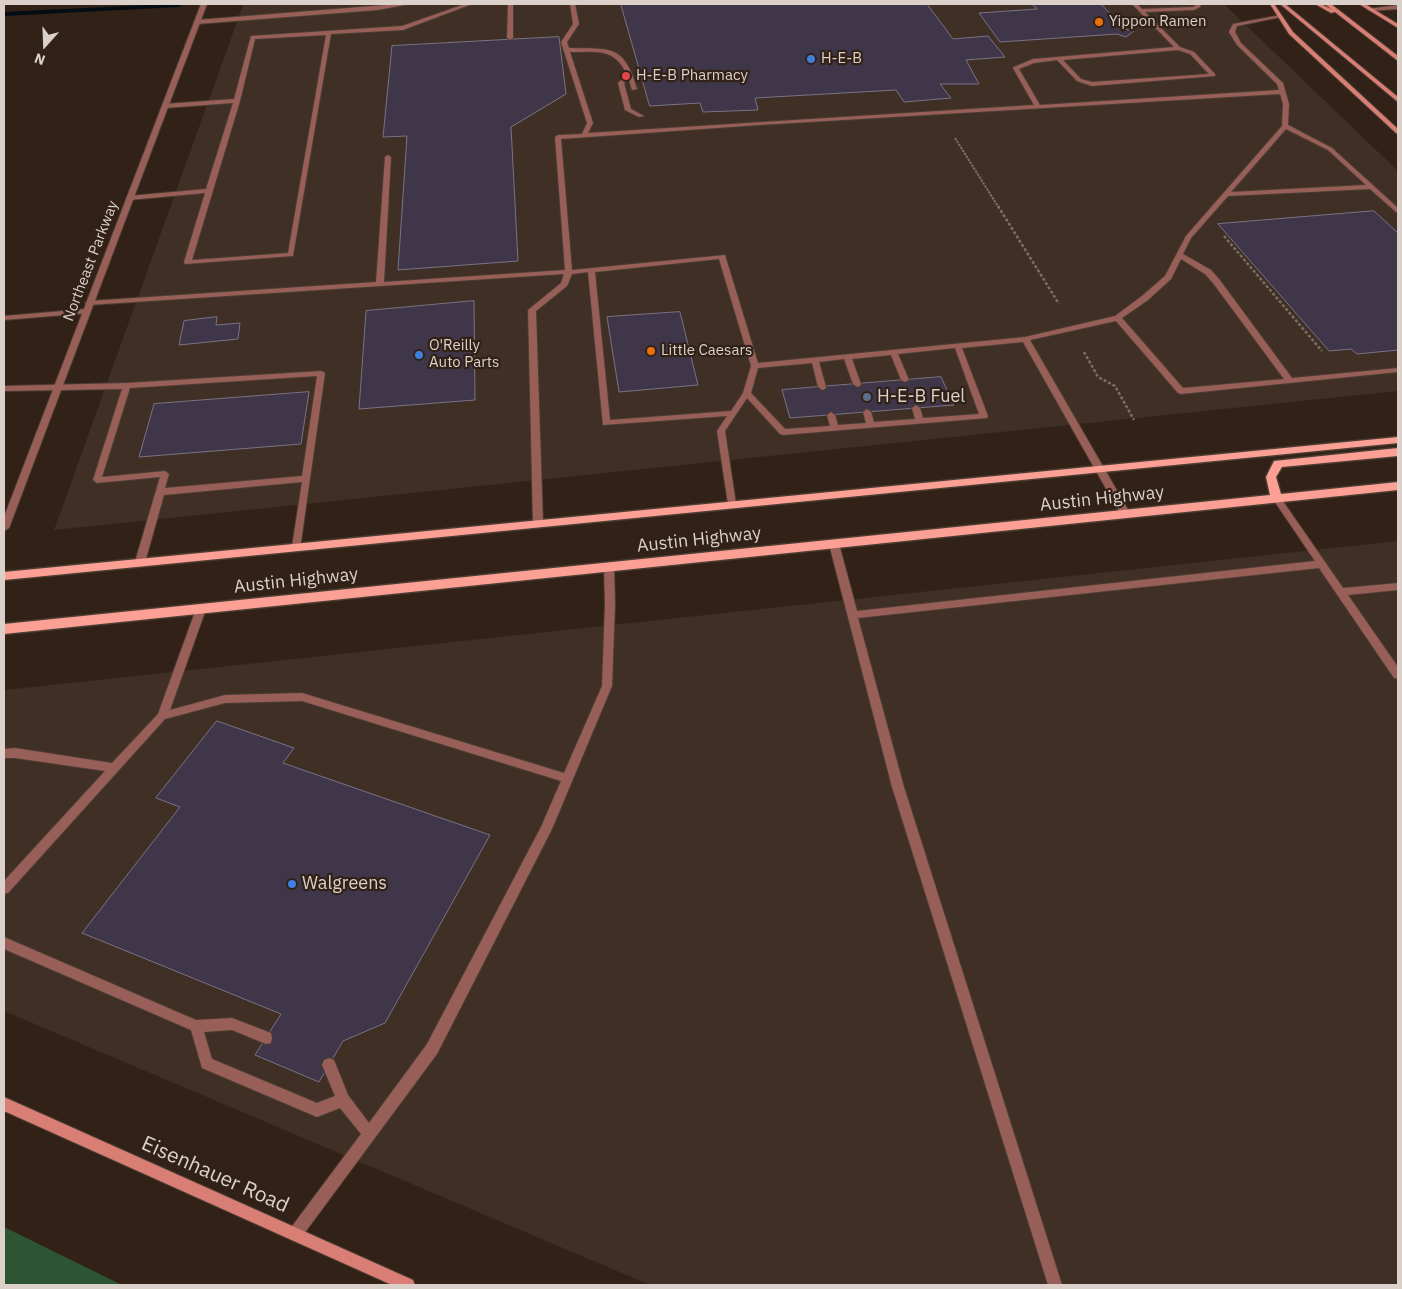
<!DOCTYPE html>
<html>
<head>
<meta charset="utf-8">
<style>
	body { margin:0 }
	#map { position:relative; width:1402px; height:1289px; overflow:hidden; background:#312116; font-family:"IBM Plex Sans",sans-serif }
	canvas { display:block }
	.frame { position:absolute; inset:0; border:5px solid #dcd1ca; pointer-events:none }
	.north { position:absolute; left:20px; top:20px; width:50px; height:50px; -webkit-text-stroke:4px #312116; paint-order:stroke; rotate:200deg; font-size:14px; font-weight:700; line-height:20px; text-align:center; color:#dcd1ca }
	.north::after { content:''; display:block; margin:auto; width:18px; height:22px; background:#dcd1ca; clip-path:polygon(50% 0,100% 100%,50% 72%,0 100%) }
</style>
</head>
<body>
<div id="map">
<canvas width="1402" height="1289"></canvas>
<div class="frame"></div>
<div class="north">N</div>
</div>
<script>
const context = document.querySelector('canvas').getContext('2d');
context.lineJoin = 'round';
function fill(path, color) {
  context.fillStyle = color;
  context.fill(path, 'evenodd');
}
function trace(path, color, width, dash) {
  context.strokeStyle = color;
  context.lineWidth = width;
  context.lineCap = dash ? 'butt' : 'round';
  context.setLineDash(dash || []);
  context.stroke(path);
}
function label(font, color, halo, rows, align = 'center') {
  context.font = font + ' "IBM Plex Sans",sans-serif';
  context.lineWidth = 4.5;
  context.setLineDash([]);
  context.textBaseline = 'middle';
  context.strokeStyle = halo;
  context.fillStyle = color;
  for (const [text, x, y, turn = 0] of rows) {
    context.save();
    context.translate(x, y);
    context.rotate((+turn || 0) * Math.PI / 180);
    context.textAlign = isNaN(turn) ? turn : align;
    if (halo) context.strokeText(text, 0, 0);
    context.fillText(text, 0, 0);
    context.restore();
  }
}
fill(new Path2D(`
	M259,4H1224L1398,171V391L54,530L243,5Z
	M1398,541V1285H650L4,1011V690Z`), '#3f2f24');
fill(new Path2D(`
	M4,1227L122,1285H4Z`), '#2d5533');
fill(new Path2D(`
	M166,4L182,5L179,7L4,16V12Z`), '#040d13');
const building = new Path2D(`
	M621,4H927L953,39L988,36L1005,57L966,60L979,84H940L951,98L904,102L896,90L755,98L758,110L703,112L700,103L650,106Z
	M1032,4H1101L1124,29L1134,31L1126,37L1117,34L1000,42L979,13L1037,9Z
	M559,37L566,94L511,127L518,261L398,270L407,136L383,137L392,46Z
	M1374,211L1398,233V350L1357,354L1351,349L1329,351L1218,224Z
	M474,301L475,400L359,409L366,311Z
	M680,312L698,385L619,392L607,317Z
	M217,317L216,325L240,323L238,339L179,345L184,321Z
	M941,377L954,405L790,418L782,390Z
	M309,392L301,444L139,457L154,404Z
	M217,721L294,748L283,763L490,835L385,1023L343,1041L319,1082L255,1055L281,1014L82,933L180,807L156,798Z`);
fill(building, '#3f3749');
trace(building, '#7a7286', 1);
const lane = new Path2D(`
	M398,4H410L378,10L197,24L194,22L197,20Z
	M465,4H472L403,30L331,34L293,256L185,264L184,262L205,193L129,200L126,198L129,196L206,189L233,103L165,108L162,106L165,104L234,99L251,36L402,26ZM326,35L288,253L192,260L240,101L255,39Z
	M508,4H513V38L510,40L507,38Z
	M570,4H575L579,24L567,42L569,48C611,49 624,44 637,89L632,90L629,80L624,83L631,109L644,116L639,117L625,110L618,83L627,75C615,47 596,52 570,52L593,123L588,133L1034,105L1013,68L1014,67L1033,59L1174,47L1132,4H1137L1142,9L1193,7L1197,4H1201L1200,7L1194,10L1145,12L1180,47L1194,52L1215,74V76L1092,86L1077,81L1057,60L1034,63L1019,69L1040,105L1279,90L1277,84L1237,45L1229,32L1233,24L1281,15V17L1237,26L1235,32L1241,43L1283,83L1289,104L1288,125L1332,148L1398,208V213L1396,212L1370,189L1228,196L1191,238L1183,254L1211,270L1219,279L1292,378L1398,368V372L1181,394L1178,393L1116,321L1030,340L1131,515L1126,518L1121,515L1023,342L962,348L988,416L987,418L783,435L780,434L747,398L725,431L736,504L732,507L728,504L717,431L727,416L603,425L588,272L572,274L567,286L536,311L543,524L538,527L533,524L528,310L561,283L564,274L89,305L85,303L89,301L376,282L385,157L388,155L391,157L384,282L565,270L555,137L558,135L582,134L587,123L561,42L573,24ZM1178,50L1190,54L1209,74L1092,82L1081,79L1063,60ZM1280,94L1283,104L1282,126L1186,236L1165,276L1142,296L1115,316L1025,337L758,363L725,255L572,270L561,139L759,125ZM1286,129L1328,150L1366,185L1231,192ZM719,259L751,366L743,393L731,411L610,420L595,272ZM1181,259L1205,274L1213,283L1284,379L1183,388L1122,318L1148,300L1171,279ZM955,348L979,414L923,418L920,408L916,405L912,408L915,419L874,422L871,412L867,409L863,412L866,423L838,425L835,415L831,412L827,415L830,426L785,429L751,393L758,368L812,363L818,387L822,390L825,389L826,387L819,362L844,359L853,384L857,387L860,386L861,384L852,359L891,355L901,380L905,382L909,380L898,354Z
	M1398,5V9L1370,11L1367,9Z
	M86,309H89V313L4,320V316Z
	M321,371L325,373L300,549L297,550L292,547L302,482L164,495L145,562L140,565L135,562L160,477L97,483L93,480L122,389L4,391V386L127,383ZM317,376L302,476L165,488L169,474L165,471L102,477L130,388Z
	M1277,496L1280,497L1343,588L1398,583V590L1348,595L1398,667V679L1394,678L1319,568L858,618L904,787L1062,1285H1048L892,787L829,544L834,541L839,544L857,611L1315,561L1273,499Z
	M609,564L614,567L615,604L612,686L552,829L437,1054L300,1239L295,1241L290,1239L288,1234L290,1229L361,1134L340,1108L317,1117L202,1068L191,1030L4,949V937L196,1020L232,1018L271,1033L272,1038L271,1043L266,1044L232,1030L204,1032L212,1059L317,1103L335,1096L322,1065L324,1060L329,1058L334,1060L348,1095L369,1123L427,1044L541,827L561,781L302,701L225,703L165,719L8,893L4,894V881L105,771L15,758H4V749L15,748L112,763L158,714L196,609L201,605L206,609L170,710L225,695L302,693L564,773L602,686L605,604L604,567Z`);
const street = new Path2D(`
	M201,4H207L9,528L4,531V517Z`);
const secondary = new Path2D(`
	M1270,4H1274L1293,32L1398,129V134L1396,133L1289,34Z
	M1280,4H1285L1398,97V102Z
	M1315,4H1321L1331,9L1325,4H1331L1398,56V61L1335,12L1331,13Z
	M1359,4H1365L1398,24V28Z
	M4,1097L413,1280L415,1285H392L4,1111Z`);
const primary = new Path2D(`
	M1398,437V443L4,580V572Z
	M1398,448V456L1282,467L1276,477L1281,494L1398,482V490L4,634V624L1270,495L1266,477L1274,461Z`);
trace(lane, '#4c3d33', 2);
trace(street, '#4c3d33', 2);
trace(secondary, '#4c3d33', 2);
trace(primary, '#4c3d33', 3);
trace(new Path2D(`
	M955,138L999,208`), '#7c6e65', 2, [2.5, 1]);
trace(new Path2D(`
	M998,206L1059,304
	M1224,236L1322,351
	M1084,352L1098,377L1115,386L1134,420`), '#7c6e65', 2.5, [3, 2]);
fill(lane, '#975f58');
fill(street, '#975f58');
fill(secondary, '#d87e74');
fill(primary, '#fc9f94');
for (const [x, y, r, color] of [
	[1099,22,5,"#e8710a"],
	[811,59,5,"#3f7fe0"],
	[626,76,5,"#e0444e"],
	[651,351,5,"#e8710a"],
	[419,355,5,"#3f7fe0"],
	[867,397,5,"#5c6f8a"],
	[292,884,5,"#3f7fe0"]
]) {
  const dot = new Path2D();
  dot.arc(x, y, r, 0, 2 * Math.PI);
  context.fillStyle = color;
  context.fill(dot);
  trace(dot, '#312116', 2);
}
label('15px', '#dcd1ca', '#312116', [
	["Yippon Ramen",1109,22],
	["H-E-B",821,59],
	["H-E-B Pharmacy",636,76],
	["O'Reilly",429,346],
	["Auto Parts",429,363],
	["Little Caesars",661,351]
], 'left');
label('15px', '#dcd1ca', '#312116', [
	["Northeast Parkway",91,261,-69]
]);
label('18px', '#dcd1ca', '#312116', [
	["H-E-B Fuel",877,397],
	["Walgreens",302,884]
], 'left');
label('18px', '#dcd1ca', '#312116', [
	["Austin Highway",1102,499,-6],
	["Austin Highway",699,540,-6],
	["Austin Highway",296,581,-6]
]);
label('21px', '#dcd1ca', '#312116', [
	["Eisenhauer Road",215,1175,24]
]);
</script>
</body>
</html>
